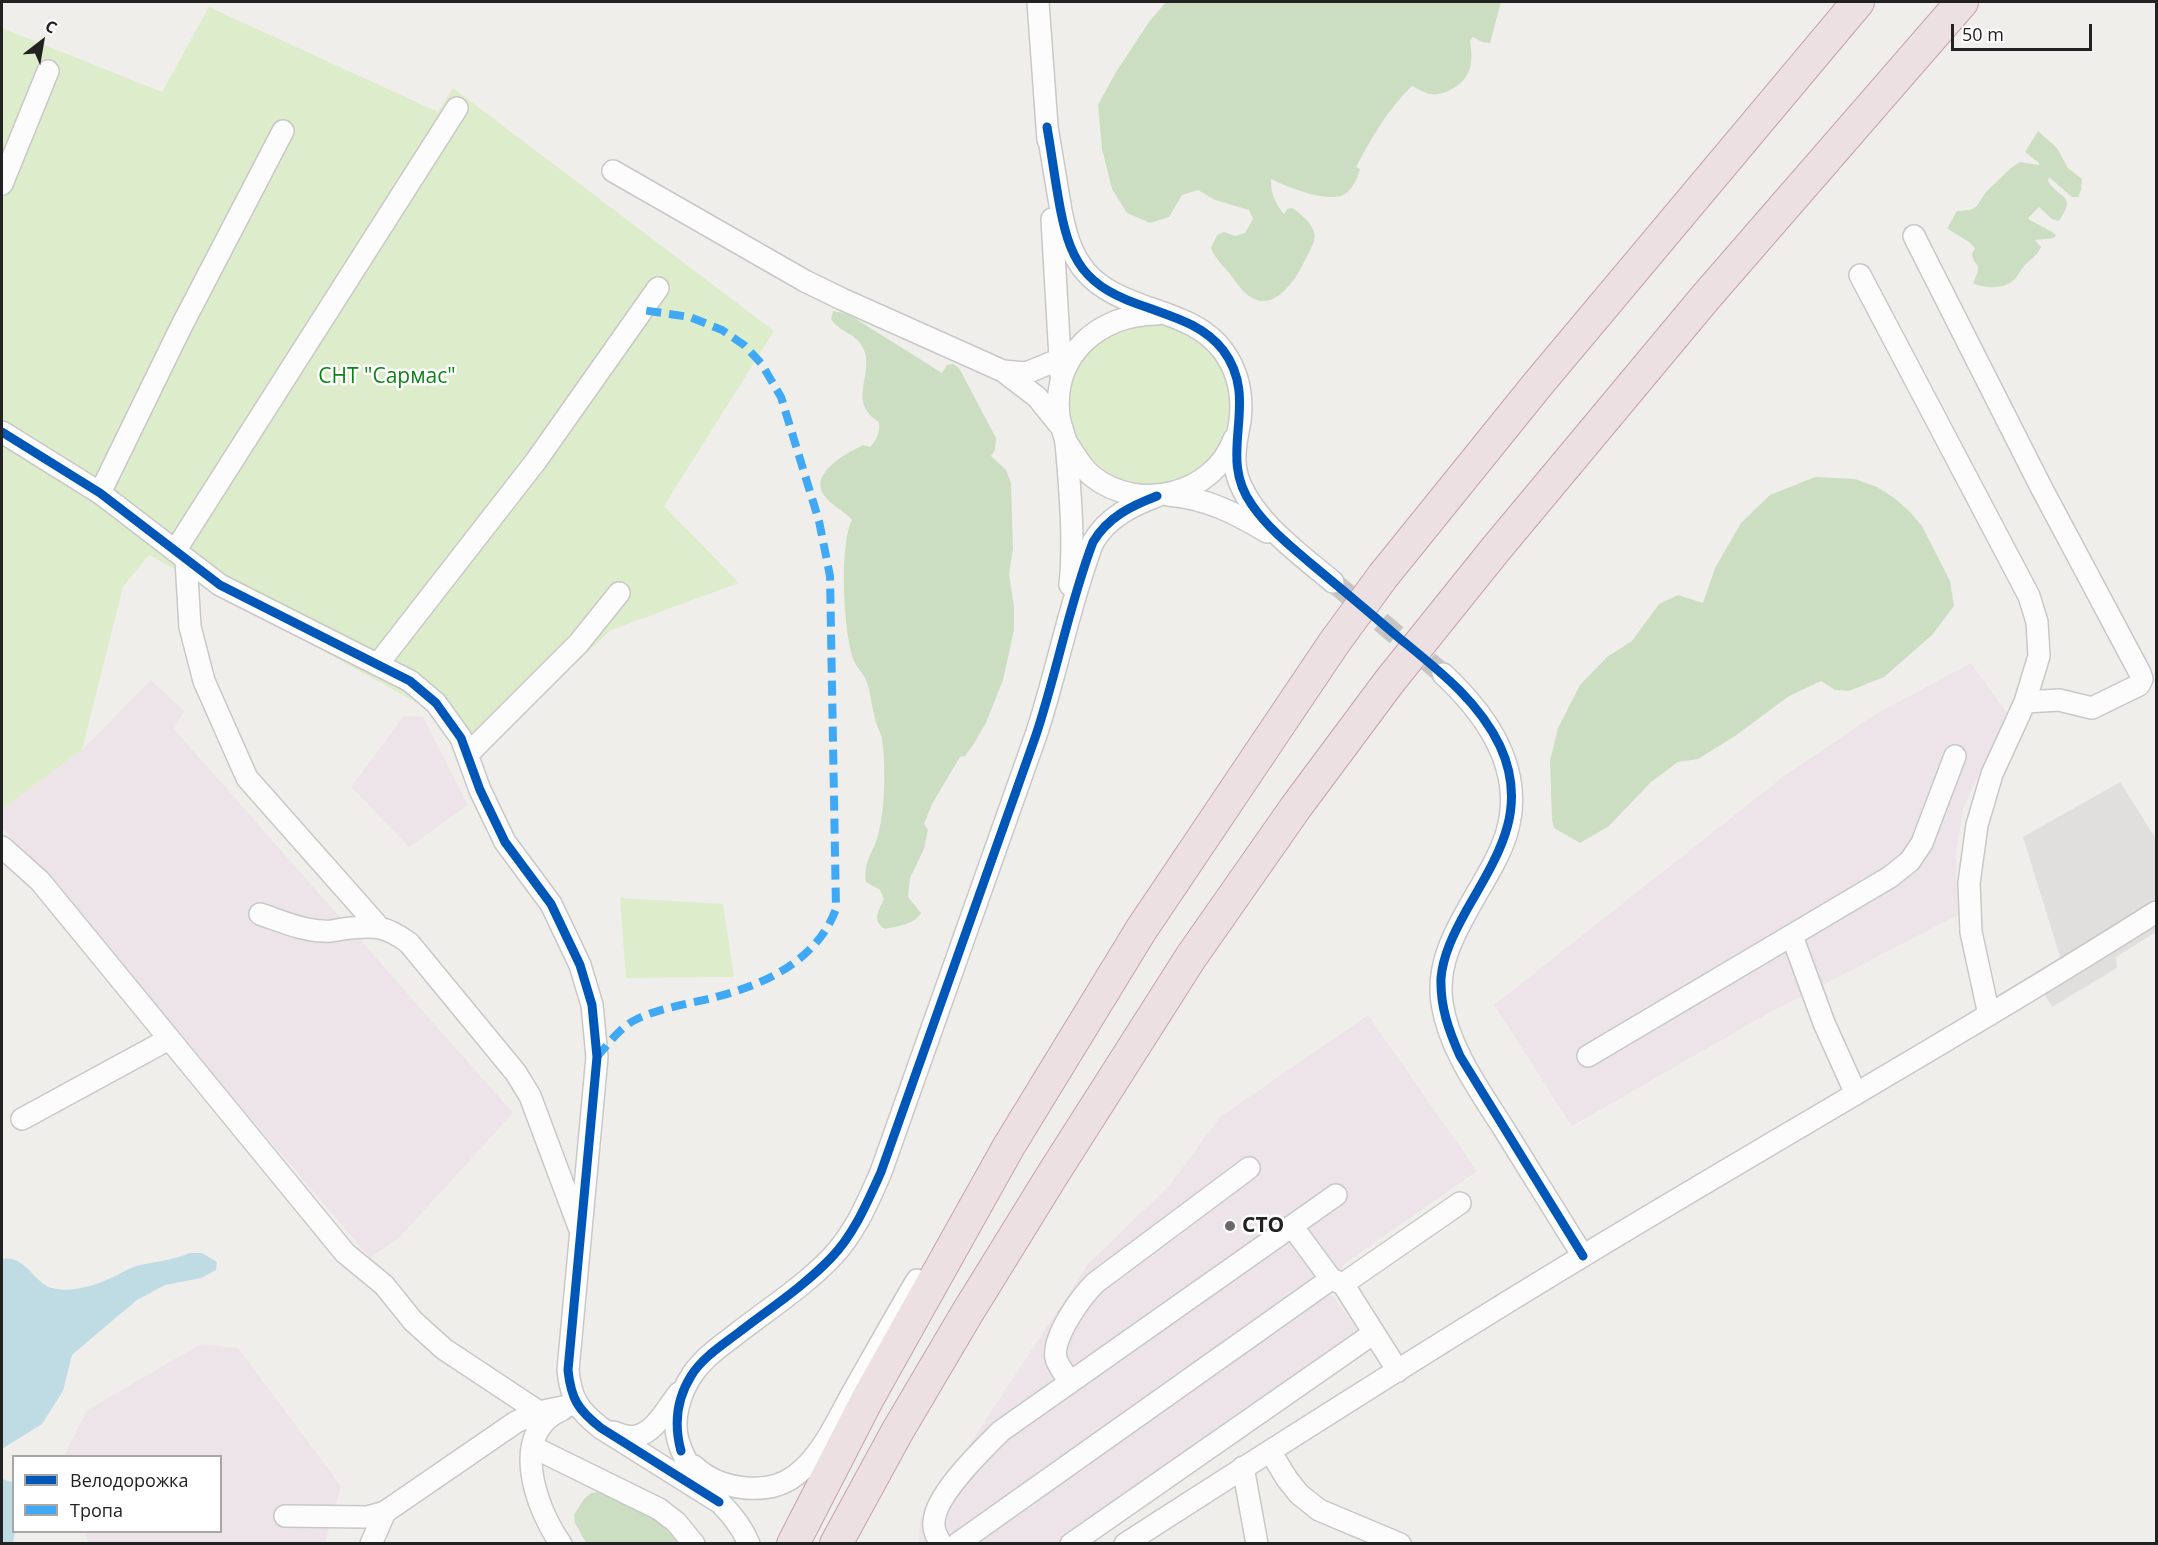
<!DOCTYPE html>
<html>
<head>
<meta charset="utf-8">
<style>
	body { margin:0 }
	#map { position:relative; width:2158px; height:1545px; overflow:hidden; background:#f0eeeb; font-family:"Open Sans",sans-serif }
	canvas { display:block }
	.frame { position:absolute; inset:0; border:3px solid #222; pointer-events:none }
	.legend { position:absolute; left:12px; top:1455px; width:210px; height:78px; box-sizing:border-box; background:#fff; border:2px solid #a7a7a7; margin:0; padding:8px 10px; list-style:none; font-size:18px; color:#222 }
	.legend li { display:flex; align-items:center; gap:12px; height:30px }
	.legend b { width:30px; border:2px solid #a7a7a7 }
	.north { position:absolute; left:12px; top:12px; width:60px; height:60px; -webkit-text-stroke:4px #fff; paint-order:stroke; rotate:31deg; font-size:16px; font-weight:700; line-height:24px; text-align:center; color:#222 }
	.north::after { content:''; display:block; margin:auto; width:21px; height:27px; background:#222; clip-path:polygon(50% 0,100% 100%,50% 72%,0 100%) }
	.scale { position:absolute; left:1951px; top:24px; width:141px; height:27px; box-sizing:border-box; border:3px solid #222; border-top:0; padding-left:8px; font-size:18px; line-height:21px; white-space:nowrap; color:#222; -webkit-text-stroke:4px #fff; paint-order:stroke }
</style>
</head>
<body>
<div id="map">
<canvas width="2158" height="1545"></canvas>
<div class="frame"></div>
<ul class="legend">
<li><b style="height:8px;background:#0057b8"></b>Велодорожка</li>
<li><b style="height:8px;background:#3fa9f5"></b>Тропа</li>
</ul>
<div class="north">С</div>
<div class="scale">50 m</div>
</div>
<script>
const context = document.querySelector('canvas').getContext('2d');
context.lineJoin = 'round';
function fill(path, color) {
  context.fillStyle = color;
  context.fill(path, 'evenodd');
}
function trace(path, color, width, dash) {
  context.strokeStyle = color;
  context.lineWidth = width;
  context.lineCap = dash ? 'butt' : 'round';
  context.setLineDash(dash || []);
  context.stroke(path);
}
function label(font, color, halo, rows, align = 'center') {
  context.font = font + ' "Open Sans",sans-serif';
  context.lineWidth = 5;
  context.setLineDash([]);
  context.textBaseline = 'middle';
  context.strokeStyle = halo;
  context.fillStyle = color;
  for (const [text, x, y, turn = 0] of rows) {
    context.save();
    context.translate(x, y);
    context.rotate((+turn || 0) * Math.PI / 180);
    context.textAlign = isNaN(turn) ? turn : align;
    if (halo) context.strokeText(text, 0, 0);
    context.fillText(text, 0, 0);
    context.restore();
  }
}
fill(new Path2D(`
	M1971,663L2007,713L1963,809L1956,853L1958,915L1767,1014L1572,1126L1494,1005L1784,776L1874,715Z
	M151,680L184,711L174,729L513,1113L399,1238L370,1258L2,827V809L82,750Z
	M404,716L423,717L468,805L409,847L351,787Z
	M1368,1015L1477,1171L1344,1264L1332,1295L1360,1333L1057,1543L919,1544L920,1519L1089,1263L1169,1186L1220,1117Z
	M201,1344L238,1348L341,1486L325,1543H88L85,1532H220V1456H64L87,1410Z`), '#ede4e9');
fill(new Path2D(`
	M209,7L438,112L453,88L774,331L664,506L739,583L611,630L490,743L149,555L123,587L82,750L2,809V28L162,92Z
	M1070 404a80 80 0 1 1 160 0a80 80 0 1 1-160 0Z
	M620,898L723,904L734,977L626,978Z`), '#ddeccb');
fill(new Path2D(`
	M1166,2H1501L1490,43L1482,42L1473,37L1470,41C1474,63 1471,81 1448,91C1441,94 1436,95 1429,94C1423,92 1418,89 1412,86C1388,109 1372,137 1356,167L1360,169C1357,179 1352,192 1341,196C1323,201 1287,187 1271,179C1270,192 1276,205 1284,214L1287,209L1292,208C1300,213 1311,222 1314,232C1317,240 1310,250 1306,258C1298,277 1274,315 1249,296C1241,290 1236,282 1230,274C1223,266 1215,258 1211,248L1217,235L1224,232L1235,236L1245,233L1253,219L1249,210L1215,200L1198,190L1182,195L1169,217L1150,223L1127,213L1112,189L1102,149L1098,105L1116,72L1149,22Z
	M2038,131L2057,148L2068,168L2082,179L2081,190L2078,197H2072L2049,177L2048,181C2061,201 2077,194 2059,221L2052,219L2039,207L2028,218L2030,220L2052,232L2056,235L2054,238L2035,240L2041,247C2037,256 2032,258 2025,265C2021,269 2018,276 2014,280C2005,289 1983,289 1973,283C1984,260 1975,271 1972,254L1975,248L1969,242L1948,229V227L1957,211L1970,210L1976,207L1986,192L2011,168L2020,162L2039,165V163L2025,152Z
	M833,311L848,314L942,373L947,365L953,364L959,368L996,438L995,450L991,456L1006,470L1011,483L1013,549L1009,574L1014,607V630L1003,680L986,723L973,745L965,756L960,757L932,804L924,824L928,830L924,849L910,878L908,897L921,913C914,925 898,926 885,929C871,921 879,910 884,899L880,890L866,882C863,861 873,854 878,835C885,811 886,764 882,739C881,732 876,726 875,718C871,705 871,691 865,678C863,673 858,669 855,663C843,638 839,543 852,520C844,510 831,506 824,495C809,472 848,453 863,445L870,447C877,440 880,432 879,422C845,401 877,372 862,346C856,334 838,331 831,319Z
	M1815,477L1855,479L1877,487L1893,497L1908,510L1922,526L1950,581L1954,606L1932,635L1884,677L1849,691L1835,690L1821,681L1789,696L1735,736L1698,759L1678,762L1650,783L1609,826L1580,843L1554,828L1552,819L1550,761L1558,728L1580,685L1607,657L1632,641L1659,604L1678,595L1703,603L1715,568L1741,523L1770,495Z
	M602,1492L657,1520L679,1543H586L575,1523L574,1515L584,1499L591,1493Z`), '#cbdec1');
fill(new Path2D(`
	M2120,782L2156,839V932L2116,957L2117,968L2052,1007L2042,990L2066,976L2023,837Z`), '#e0dfde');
fill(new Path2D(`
	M190,1253H202L217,1262L216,1270L201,1278L165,1285L137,1300L100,1331L72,1355L63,1391L42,1424L2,1449V1259C25,1254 34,1283 52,1288C70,1293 94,1286 111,1278C119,1275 127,1269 136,1266C154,1262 172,1260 190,1253Z
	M2,1479L12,1482L13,1488L15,1532L13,1543H2Z`), '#bfdbe3');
trace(new Path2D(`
	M1333,582L1443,674`), '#c7c5c3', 21, [21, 10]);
const minor = new Path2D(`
	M1038,2L1048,140
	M1047,127C1051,151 1055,175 1059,199C1070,268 1088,288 1155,310C1181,319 1207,328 1224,352C1238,372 1243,396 1240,421C1237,438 1232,457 1237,475C1250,519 1300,554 1333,582
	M613,171L805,281L842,299L1003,371L1037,397L1062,428
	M2,184L48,71
	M1052,219L1061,376
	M1914,236L2041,487L2140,673L2142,679L2139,685L2092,708L2059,700L2025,702
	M1860,275L2029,596L2037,622L2039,656L2025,702L1992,774L1977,825L1969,883L1971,932L1989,1015
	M1003,371L1026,373L1070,355
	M2,432L100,493L220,585L410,681L436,703L461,738L480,790L505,842L551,904L580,965L592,1005L597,1057L568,1370C571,1399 578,1410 601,1428L719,1502
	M1067,443C1075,455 1081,467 1092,476C1138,513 1214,495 1234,439
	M100,493L181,327L283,131
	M1168,495C1206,498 1235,513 1267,532
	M175,551L457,108
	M186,560L190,627L204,681L247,778L378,926
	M1070,585C1074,545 1071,505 1068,465C1067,457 1067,447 1065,438C1063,431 1060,424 1059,416C1052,355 1099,314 1157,314
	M378,664L536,461L658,288
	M1443,674C1487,715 1525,769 1507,832C1499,859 1481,885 1468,909C1451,939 1437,968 1442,1003C1449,1049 1480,1091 1504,1129C1530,1171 1557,1214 1583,1256
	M467,755L578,644L619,593
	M2,847L40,881L345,1253L384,1285L413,1321L444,1349L539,1412
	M260,914C281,921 303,931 324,931C330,932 337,930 343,929C373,925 385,925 409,943L516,1073L530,1096L579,1227
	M1792,936L1824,1023L1856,1094
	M1588,1056L1890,877L1910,861L1922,843L1955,756
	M22,1119L169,1039
	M1292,1226L1331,1279
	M1343,1284L1460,1203
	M1070,1382C1066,1375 1057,1365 1056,1358C1052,1337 1081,1297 1095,1283L1249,1168
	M613,1432C620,1434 629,1438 636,1436C655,1433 668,1406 679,1393
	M533,1447L659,1509L676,1522L694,1544
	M1270,1451L1287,1479L1299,1494L1319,1510L1400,1544
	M694,1466C719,1490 768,1497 796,1475C822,1456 837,1420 853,1392C874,1355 895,1317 917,1280
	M1243,1467L1257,1544
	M285,1516L367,1517L385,1512L516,1422L539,1412L577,1404
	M371,1544L385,1512
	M561,1544C536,1509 508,1432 562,1410
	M749,1544C732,1502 691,1487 678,1440C672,1419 680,1393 692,1375C704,1357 722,1345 739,1332C770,1308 804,1286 831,1258C855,1233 868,1202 881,1172L1036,735C1057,672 1069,605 1093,542C1108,517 1131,506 1157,496
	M941,1544C937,1537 933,1530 934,1522C935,1495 982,1450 1001,1431L1336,1195
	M957,1544L1331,1279L1343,1284L1398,1371
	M1071,1544L1374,1333
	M1125,1544C1277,1446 1429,1349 1583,1256C1774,1140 1968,1031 2156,912`);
const highway = new Path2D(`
	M793,1544L867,1400L1009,1146L1141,930L1334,643L1383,576L1538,384L1858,2
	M836,1544L897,1432L966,1315L1053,1174L1191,957L1296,807L1389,682L1495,550L1705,298L1962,2`);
trace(minor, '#c9c8c7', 24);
trace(highway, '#c5a2ac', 34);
trace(minor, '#fdfcfc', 21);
trace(highway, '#ece0e2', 32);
trace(new Path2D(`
	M597,1057C609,1043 620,1027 637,1019C662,1007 690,1004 716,997C766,984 817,960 836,909L830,576L819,521L781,397L761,363L744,345L722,330L690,317L642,310`), '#3fa9f5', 8, [15, 8]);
trace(new Path2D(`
	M1047,127C1051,150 1054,173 1058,196C1069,262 1083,287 1149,308C1177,318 1204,326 1223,350C1262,402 1215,454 1252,505C1267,527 1289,545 1309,562C1339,587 1369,612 1398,637C1437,669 1478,700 1500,746C1530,811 1496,858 1465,913C1454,933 1443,955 1441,978C1440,1007 1449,1031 1460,1056L1583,1256
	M2,432L100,493L220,585L410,681L436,703L461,738L480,790L505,842L551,904L580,965L592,1005L597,1057L568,1370C571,1399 578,1410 601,1428L719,1502
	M681,1451C674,1425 676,1400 691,1376C702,1358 721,1346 738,1333C769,1309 803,1287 831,1258C854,1234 867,1203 881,1172L1036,735C1057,672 1069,605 1093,542C1108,517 1131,506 1157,496`), '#0057b8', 9);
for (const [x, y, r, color] of [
	[1230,1226,6,"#6a6968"]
]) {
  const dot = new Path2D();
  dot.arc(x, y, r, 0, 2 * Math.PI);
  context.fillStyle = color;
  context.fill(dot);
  trace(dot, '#fff', 2);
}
label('21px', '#0c8416', '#fff', [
	["СНТ \"Сармас\"",387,377]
]);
label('bold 21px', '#222', '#fff', [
	["СТО",1242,1226]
], 'left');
</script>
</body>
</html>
